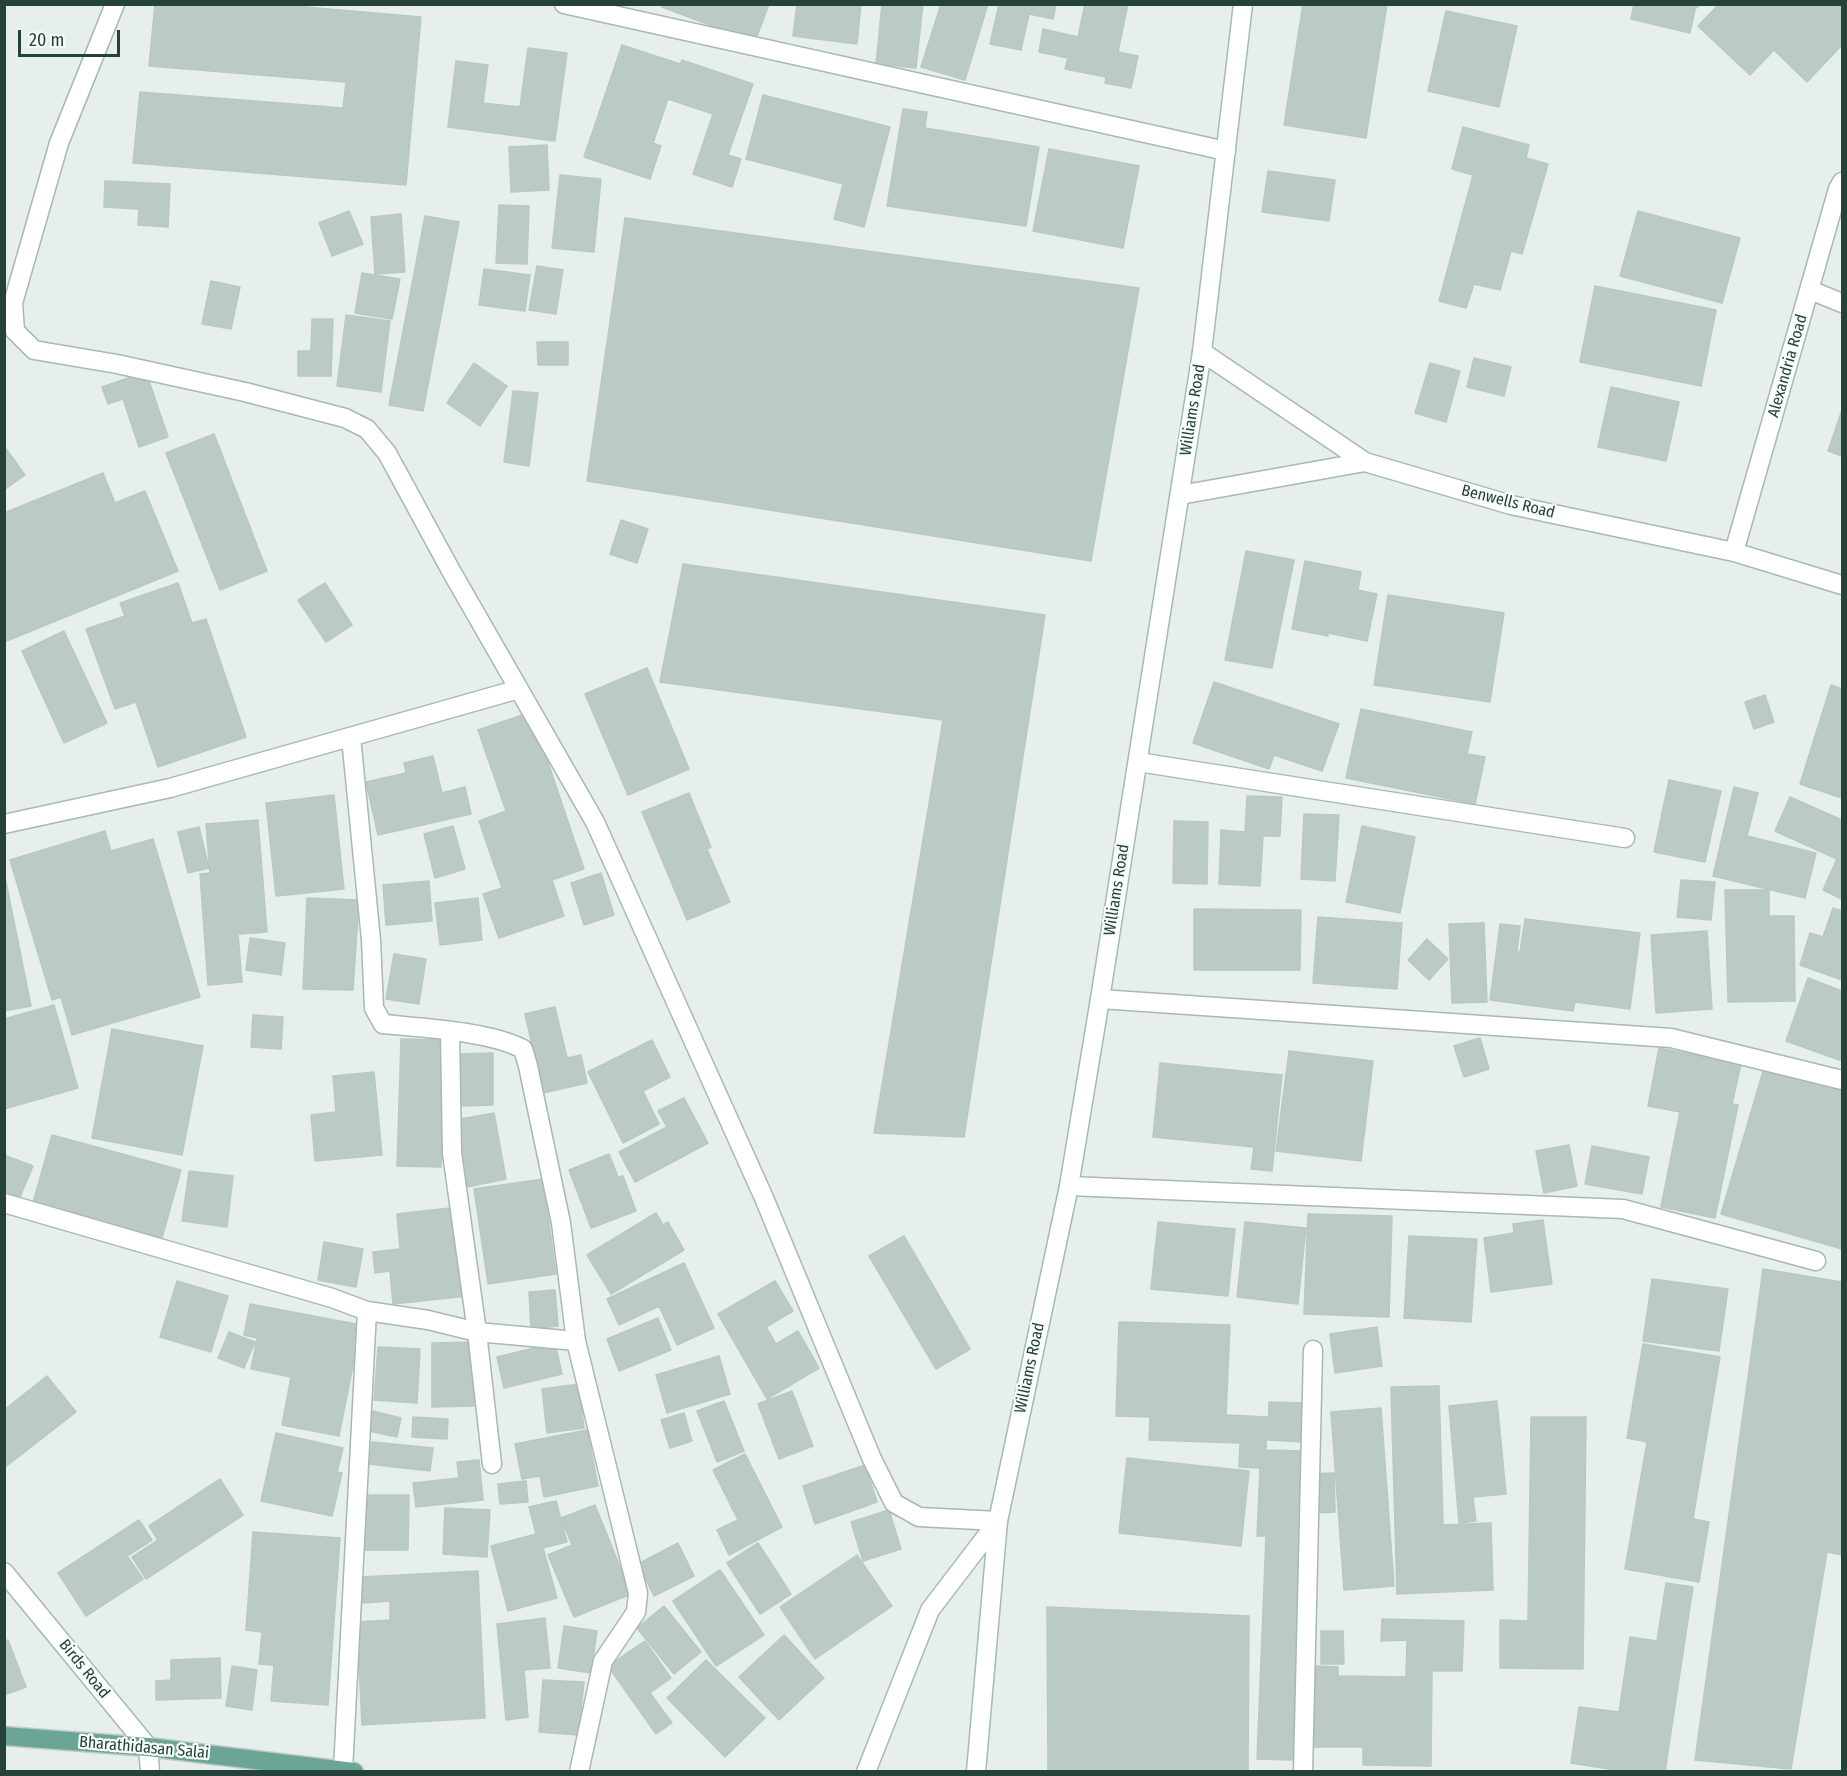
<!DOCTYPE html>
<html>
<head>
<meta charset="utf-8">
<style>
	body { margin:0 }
	#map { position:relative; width:1847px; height:1776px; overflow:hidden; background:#e6efeb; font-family:"Fira Sans Condensed",sans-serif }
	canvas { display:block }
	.frame { position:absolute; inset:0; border:6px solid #24423a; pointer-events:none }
	.scale { position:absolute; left:18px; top:30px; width:102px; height:27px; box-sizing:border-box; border:3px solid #24423a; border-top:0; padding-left:8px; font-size:18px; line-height:21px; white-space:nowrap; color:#24423a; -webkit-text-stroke:4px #f7fbf9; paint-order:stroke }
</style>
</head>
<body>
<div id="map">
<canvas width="1847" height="1776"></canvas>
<div class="frame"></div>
<div class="scale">20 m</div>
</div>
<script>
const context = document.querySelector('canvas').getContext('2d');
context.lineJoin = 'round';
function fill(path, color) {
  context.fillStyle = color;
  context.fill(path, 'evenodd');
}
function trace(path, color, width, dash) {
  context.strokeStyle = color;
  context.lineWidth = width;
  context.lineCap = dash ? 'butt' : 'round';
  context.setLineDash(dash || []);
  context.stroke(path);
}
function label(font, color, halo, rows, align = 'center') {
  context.font = font + ' "Fira Sans Condensed",sans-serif';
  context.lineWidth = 4.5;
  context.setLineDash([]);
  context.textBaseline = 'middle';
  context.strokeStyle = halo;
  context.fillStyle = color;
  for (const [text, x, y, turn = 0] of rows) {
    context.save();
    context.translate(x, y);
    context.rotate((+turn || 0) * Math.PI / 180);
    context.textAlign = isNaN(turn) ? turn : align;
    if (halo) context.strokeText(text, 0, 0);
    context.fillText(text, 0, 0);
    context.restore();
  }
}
const building = new Path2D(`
	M155,4H271L421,17L406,185L133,163L140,92L343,108L346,82L149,66Z
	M663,4H769L755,42L662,7Z
	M797,4H861L857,44L793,36Z
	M882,4H923L916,68L876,64Z
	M941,4H988L965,80L921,67Z
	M999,4H1056L1053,19L1029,14L1021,50L990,44Z
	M1085,4H1128L1118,52L1138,56L1131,88L1105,83L1106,77L1065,69L1068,58L1039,52L1043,29L1078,37Z
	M1303,4H1387L1366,138L1284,125Z
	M1634,4H1701L1695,9L1690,33L1631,19Z
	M1719,4H1842V45L1807,82L1774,50L1750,75L1698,26Z
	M1446,11L1517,26L1499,107L1428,91Z
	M622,45L680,64L682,60L753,84L728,155L741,159L732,187L693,174L713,114L668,99L653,143L661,146L650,179L584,157Z
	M528,48L567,53L555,141L448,127L456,61L488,65L483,103L520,107Z
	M763,95L890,127L864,227L834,219L843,184L746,159Z
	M903,109L927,112L925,128L1039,147L1026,226L887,206Z
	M1463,127L1529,145L1526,158L1548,164L1522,254L1511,251L1500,290L1474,284L1466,308L1439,301L1473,175L1452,169Z
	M547,145L549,190L511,192L509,147Z
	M1049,149L1139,166L1123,248L1033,231Z
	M1268,171L1335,180L1329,221L1262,212Z
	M560,175L601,179L594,252L552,248Z
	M105,181L170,184L168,227L138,225L139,209L104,207Z
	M499,205L529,206L527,264L496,263Z
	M349,211L363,244L332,256L319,223Z
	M1638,211L1740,238L1722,303L1620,276Z
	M401,214L405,272L375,274L371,217Z
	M425,216L459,222L423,411L389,405Z
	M625,218L1139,288L1091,561L587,481Z
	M537,266L563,270L556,314L529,310Z
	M484,269L530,275L525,311L479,305Z
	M362,273L400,279L392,319L355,313Z
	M211,281L240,287L231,329L202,324Z
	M1595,286L1716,310L1701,386L1580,362Z
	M346,315L390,321L381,392L337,386Z
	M312,319H333L331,376H298V351H311Z
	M537,342H568V365H538Z
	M1474,358L1511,367L1504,396L1467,387Z
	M474,363L507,386L480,426L447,403Z
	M1430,363L1460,371L1446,422L1415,413Z
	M146,372L168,437L139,447L123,399L108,404L102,387Z
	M1611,387L1679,402L1666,461L1598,447Z
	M513,391L538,393L529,466L504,462Z
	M1842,410V456L1828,451Z
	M214,434L267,571L220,590L166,453Z
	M4,446L25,475L4,490Z
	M103,473L115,503L145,491L178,571L4,642V513Z
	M621,520L648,529L637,563L610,554Z
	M1246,551L1294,560L1272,668L1225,660Z
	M1305,561L1361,572L1358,590L1377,594L1367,641L1328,633V636L1292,629Z
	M683,564L1045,615L964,1137L874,1133L943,720L660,682Z
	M178,583L192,623L206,619L246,737L158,767L136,702L115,709L86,629L125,616L120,603Z
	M325,583L352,625L326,642L298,600Z
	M1388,595L1504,613L1490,702L1374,685Z
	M64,631L107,723L64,743L22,651Z
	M647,668L689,769L628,795L585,694Z
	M1214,682L1339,724L1322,771L1274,755L1269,769L1193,743Z
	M1831,685L1842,689V798L1800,784Z
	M1765,695L1774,722L1754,729L1745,702Z
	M1361,709L1472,732L1467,754L1485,757L1475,804L1346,778Z
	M531,712L584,869L552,880L564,916L499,938L483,894L502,888L479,821L506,811L478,730Z
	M433,756L442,793L465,787L471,814L378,835L366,782L406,773L404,763Z
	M1669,780L1721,791L1705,862L1654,852Z
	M1734,787L1758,793L1747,836L1816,853L1805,898L1713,876Z
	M689,793L711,847L707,849L730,902L687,920L642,812Z
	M334,795L344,889L276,896L266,803Z
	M1247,796L1282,797L1280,836H1263L1260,886L1219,884L1221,830L1245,832Z
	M1790,797L1842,820V899L1823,890L1837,859L1775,831Z
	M1304,814L1339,815L1335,881L1301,879Z
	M258,820L267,932L238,934L242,982L208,985L200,874L210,873L206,824Z
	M1174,821L1208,822L1207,884L1173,883Z
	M453,826L465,869L435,878L424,834Z
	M1362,826L1415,837L1400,913L1346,902Z
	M199,827L209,868L188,873L178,832Z
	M105,831L111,851L153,839L200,997L72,1035L61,997L52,1000L10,860Z
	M4,872L31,1006L4,1011Z
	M601,873L614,915L584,925L571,883Z
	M1681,880L1715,882L1711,920L1677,917Z
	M429,881L432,921L386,925L383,885Z
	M1725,890H1769V916H1794L1795,1001L1728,1002Z
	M307,898L359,900L353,990L303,989Z
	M478,898L482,940L440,945L435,903Z
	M1833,908L1842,911V980L1800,965L1810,933L1823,937Z
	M1194,909L1301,910L1300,970H1194Z
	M1318,917L1402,923L1397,989L1313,983Z
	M1525,919L1640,933L1630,1009L1575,1002L1573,1011L1490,1000L1500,924L1520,926L1517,952H1520Z
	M1484,923L1487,1002L1452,1003L1449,924Z
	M1707,931L1712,1009L1656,1013L1651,935Z
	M250,938L285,943L281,975L246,970Z
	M1427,939L1448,959L1429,980L1408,960Z
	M394,954L426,959L419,1004L386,999Z
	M1808,978L1842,991V1061L1786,1041Z
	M54,1005L78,1088L4,1109V1019Z
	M555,1007L567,1058L581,1055L587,1083L543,1093L525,1014Z
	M253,1015L283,1017L281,1049L251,1047Z
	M112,1029L203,1046L182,1155L92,1138Z
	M1480,1038L1489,1069L1464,1077L1454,1046Z
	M401,1039L445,1040L441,1167L397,1166Z
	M652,1040L670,1077L643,1091L659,1124L623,1143L588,1072Z
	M1659,1048L1741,1064L1732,1104L1738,1105L1715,1218L1661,1207L1680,1112L1648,1106Z
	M1289,1051L1373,1061L1361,1161L1276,1151Z
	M493,1053V1105L460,1106V1054Z
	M1160,1063L1282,1075L1272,1171L1251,1169L1254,1147L1153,1137Z
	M1764,1068L1842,1091V1249L1721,1214Z
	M374,1072L382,1155L315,1161L311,1115L336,1112L333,1076Z
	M684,1098L708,1143L635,1182L619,1152L667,1127L658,1111Z
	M494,1113L506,1179L467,1187L455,1120Z
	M52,1135L181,1170L162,1238L33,1203Z
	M1569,1145L1577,1186L1544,1193L1536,1151Z
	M1592,1146L1649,1157L1642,1194L1585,1184Z
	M609,1154L618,1177L623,1176L636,1211L591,1228L569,1170Z
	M4,1155L33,1166L20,1197L4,1191Z
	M189,1171L233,1176L227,1227L182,1221Z
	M543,1179L556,1274L488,1284L474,1189Z
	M459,1207L468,1296L393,1304L390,1271L375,1273L373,1252L400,1249L397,1214Z
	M656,1213L663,1225L668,1222L684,1250L611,1294L587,1255Z
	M1308,1214L1392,1216L1389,1317L1304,1314Z
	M1543,1220L1552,1284L1491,1292L1484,1238L1514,1233L1513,1224Z
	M1158,1222L1235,1229L1228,1296L1151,1289Z
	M1245,1222L1306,1228L1298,1304L1237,1297Z
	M904,1236L970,1349L936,1369L869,1256Z
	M1409,1236L1477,1239L1471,1322L1404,1318Z
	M324,1242L363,1249L356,1287L318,1280Z
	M684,1263L714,1328L677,1345L659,1306L619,1325L607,1299Z
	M1763,1269L1842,1282V1555L1827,1552L1791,1769L1695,1760Z
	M1652,1279L1728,1289L1719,1351L1643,1341Z
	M177,1281L228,1296L211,1352L160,1337Z
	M775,1281L793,1311L766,1327L776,1344L798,1331L819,1368L767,1399L718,1314Z
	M555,1290L558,1326L531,1329L529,1292Z
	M250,1304L361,1325L339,1436L282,1425L291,1377L251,1369L257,1338L244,1335Z
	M658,1318L671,1350L619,1371L607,1339Z
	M1119,1322L1230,1325L1226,1415L1267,1417L1266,1450L1305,1451L1292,1760L1257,1759L1266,1536H1257L1260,1468L1239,1467L1240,1443L1149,1440L1150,1417L1116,1416Z
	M1377,1327L1382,1366L1335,1373L1330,1334Z
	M229,1332L255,1342L244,1368L218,1358Z
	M473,1342L474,1406L432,1407V1343Z
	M555,1343L562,1374L504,1388L497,1357Z
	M1643,1344L1720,1357L1693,1519L1709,1522L1699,1582L1625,1569L1647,1442L1627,1438Z
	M378,1347L420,1349L417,1403L374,1400Z
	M719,1356L730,1394L667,1413L656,1375Z
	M47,1376L76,1412L4,1468V1443L6,1442L4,1440V1410Z
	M579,1384L584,1428L547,1433L542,1389Z
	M1439,1386L1443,1525L1491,1523L1493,1590L1397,1594L1391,1387Z
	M792,1391L813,1446L779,1459L758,1404Z
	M724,1401L744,1451L717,1462L697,1411Z
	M1497,1401L1506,1494L1473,1497L1476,1521L1459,1523L1449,1406Z
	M1269,1402L1305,1403L1303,1442L1268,1440Z
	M1381,1408L1394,1586L1344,1590L1331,1412Z
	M373,1411L401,1418L397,1437L369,1431Z
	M684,1413L692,1441L670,1448L661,1420Z
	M413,1417L448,1419L447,1439L412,1437Z
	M1531,1417H1586L1583,1669L1500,1668V1620L1528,1621Z
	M587,1430L598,1486L544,1497L540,1476L522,1479L515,1444Z
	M276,1433L343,1448L337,1472L342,1473L332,1516L261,1501Z
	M372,1442L433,1448L430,1471L369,1464Z
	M745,1454L782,1527L729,1555L717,1530L738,1520L713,1470Z
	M1127,1458L1249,1471L1241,1546L1119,1533Z
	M479,1460L483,1500L416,1507L413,1483L459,1478L457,1462Z
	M865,1465L877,1502L815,1524L803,1486Z
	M1334,1473L1335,1512L1314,1513L1312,1474Z
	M220,1479L243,1515L146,1579L132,1557L158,1540L149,1526Z
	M526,1481L528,1502L500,1504L498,1484Z
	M361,1495H409L408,1550H361Z
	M556,1501L567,1542L543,1548L557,1598L508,1611L491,1546L536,1534L529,1507Z
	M595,1505L631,1594L574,1617L548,1555L572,1545L561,1518Z
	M445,1508L490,1510L487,1557L443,1554Z
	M889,1510L901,1549L863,1561L851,1522Z
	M139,1520L152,1540L127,1556L143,1579L86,1616L58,1573Z
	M253,1532L340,1538L328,1705L271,1701L274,1665L259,1664L262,1632L246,1630Z
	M678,1543L694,1576L654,1596L638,1564Z
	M758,1543L791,1594L760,1614L727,1563Z
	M857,1555L892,1606L815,1659L780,1607Z
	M720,1570L764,1635L716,1666L673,1601Z
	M478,1571L485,1718L362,1725L357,1622L390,1620V1601L363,1603L361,1577Z
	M1666,1583L1693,1587L1665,1772H1627L1571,1763L1579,1707L1619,1712L1630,1637L1657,1641Z
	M664,1606L701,1652L674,1674L637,1628Z
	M1047,1607L1249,1616L1248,1772H1048Z
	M545,1618L550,1668L524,1670L528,1717L506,1720L497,1624Z
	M1382,1619L1464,1621L1462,1671H1432L1431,1766L1363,1765V1747H1314L1316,1666L1338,1667V1676L1406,1677L1407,1640L1381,1641Z
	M564,1626L597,1631L591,1673L558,1668Z
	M1321,1631H1343L1344,1664H1321Z
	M784,1635L824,1678L779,1720L739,1677Z
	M8,1640L26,1687L4,1695V1641Z
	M645,1641L671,1678L650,1693L672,1723L656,1734L608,1666Z
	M220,1658L221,1698L156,1700V1681L171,1680V1660Z
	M706,1660L765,1718L725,1757L667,1698Z
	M232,1666L257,1670L252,1710L226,1706Z
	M543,1680L584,1682L578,1735L539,1732Z`);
fill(building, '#bbcac4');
trace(building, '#b8c9c2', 1.5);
const street = new Path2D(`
	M115,4L59,143L13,303L15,331L34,350L117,364L245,392L345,418L367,429L387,453L450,569L595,822L764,1198L872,1459L894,1503L919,1517L998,1521
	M564,4L1226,151
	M1810,290L1842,303
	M1202,352L1365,462L1511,505L1734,552L1842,585
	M1180,495L1365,462
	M1734,552L1838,189L1842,182
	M351,737L371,940L374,1008L383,1024C423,1028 489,1031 523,1049L528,1066L561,1223L576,1341L638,1593L636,1612L603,1661L579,1772
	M1138,762L1625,838
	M4,824L170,788L519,689
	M1100,999L1671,1038L1842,1080
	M1069,1186L1623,1209L1816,1261
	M4,1203L332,1298L367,1311L428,1320L477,1332L452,1153L450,1031
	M492,1464L477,1332L576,1341
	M4,1572L148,1747L150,1772
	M343,1770L367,1311
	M1303,1772L1313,1350`);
const secondary = new Path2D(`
	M866,1772L930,1610L998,1521
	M976,1772L998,1521L1069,1186L1100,999L1202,352L1243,4`);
const primary = new Path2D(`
	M4,1736L148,1747L354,1772`);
trace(street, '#a8b8b2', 21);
trace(secondary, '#a4bbb3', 21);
trace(primary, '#c2cac8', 21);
trace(street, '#fff', 18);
trace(secondary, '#fff', 18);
trace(primary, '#6aa596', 18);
label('16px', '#24423a', '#f7fbf9', [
	["Alexandria Road",1788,366,-74],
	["Williams Road",1193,410,-81],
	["Benwells Road",1508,502,14],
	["Williams Road",1117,890,-81],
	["Williams Road",1030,1368,-78],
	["Birds Road",84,1669,51],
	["Bharathidasan Salai",144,1748,5]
]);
</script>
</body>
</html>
